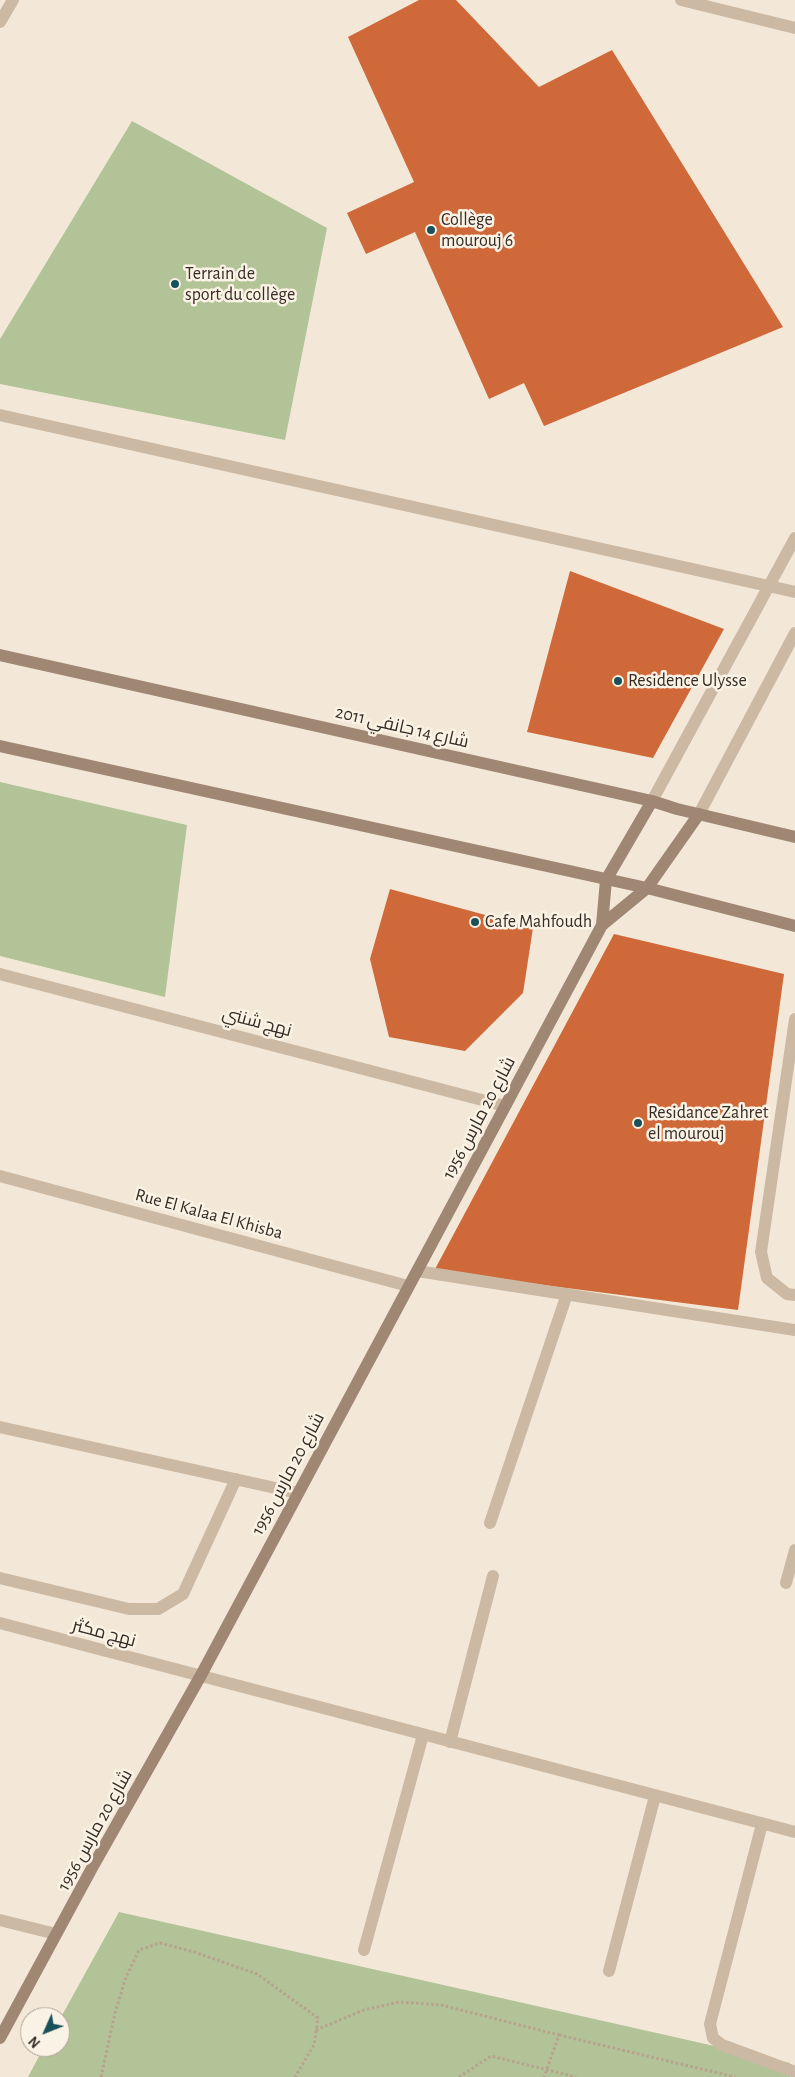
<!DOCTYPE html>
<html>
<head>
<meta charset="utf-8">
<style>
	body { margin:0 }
	#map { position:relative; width:795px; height:2077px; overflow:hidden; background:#f3e8d8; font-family:"Alegreya Sans",sans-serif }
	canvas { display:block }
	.north { position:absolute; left:20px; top:2007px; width:50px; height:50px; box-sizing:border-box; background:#faf2e4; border:1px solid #aca398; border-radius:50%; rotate:226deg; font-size:14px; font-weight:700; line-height:20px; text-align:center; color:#362c26 }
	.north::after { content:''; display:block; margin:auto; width:18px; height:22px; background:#18515a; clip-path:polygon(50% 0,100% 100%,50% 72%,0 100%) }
</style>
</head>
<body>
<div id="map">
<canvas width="795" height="2077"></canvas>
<div class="north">N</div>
</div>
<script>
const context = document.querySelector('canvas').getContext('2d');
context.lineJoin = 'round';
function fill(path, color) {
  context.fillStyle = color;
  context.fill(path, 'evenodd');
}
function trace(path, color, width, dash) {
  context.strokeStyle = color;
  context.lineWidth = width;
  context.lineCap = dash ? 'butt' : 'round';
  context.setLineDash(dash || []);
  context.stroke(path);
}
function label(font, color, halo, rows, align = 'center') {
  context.font = font + ' "Alegreya Sans",Cairo,sans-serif';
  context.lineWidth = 5;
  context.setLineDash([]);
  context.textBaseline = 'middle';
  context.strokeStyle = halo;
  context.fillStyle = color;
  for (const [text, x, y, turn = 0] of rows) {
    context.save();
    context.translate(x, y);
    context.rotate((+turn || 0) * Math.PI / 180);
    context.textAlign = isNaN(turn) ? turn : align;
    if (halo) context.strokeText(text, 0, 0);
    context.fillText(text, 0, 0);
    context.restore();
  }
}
fill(new Path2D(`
	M132,121L327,228L285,440L0,384V339Z
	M0,782L187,825L165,997L0,956Z
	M119,1912L790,2063V2077H28L44,2047H60V2019Z`), '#b1c397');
fill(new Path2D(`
	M419,0H456L539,87L612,50L783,327L544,426L524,383L489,399L415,232L366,254L347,213L414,182L348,37Z
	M570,571L724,629L653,758L527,732Z
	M390,889L533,928L523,993L465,1051L389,1037L370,959Z
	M614,934L784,974L738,1310L434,1271Z`), '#cf693a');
trace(new Path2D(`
	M316,2030L364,2010L399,2002L441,2005L559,2035L544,2077
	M559,2035L735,2077
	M101,2077L115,2013L126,1977L139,1950L160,1943L194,1952L257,1974L318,2018L314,2045L295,2077
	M459,2077L491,2056L576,2077`), '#b8a28d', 3, [2.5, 2.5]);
trace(new Path2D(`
	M795,1019L761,1252L767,1278L787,1294L795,1295
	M0,1427L298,1493
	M490,1523L567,1294
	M0,1578L129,1609H158L183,1594L236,1479
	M786,1583L795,1550
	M450,1742L493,1576
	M0,1920L56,1934
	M364,1950L423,1735
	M609,1971L655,1796`), '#ccb9a3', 12);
trace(new Path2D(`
	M681,0L795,28
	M0,22L13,0
	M0,415L795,592
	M652,801L795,538
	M699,814L795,633
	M0,974L505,1106
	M0,1176L408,1286
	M417,1271L795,1330
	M0,1623L795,1832
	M762,1824L710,2024L713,2038L722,2045L795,2072`), '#ccb9a3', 12);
trace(new Path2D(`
	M0,655L652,801L677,809L795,837
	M0,746L647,888L795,926
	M602,925L606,880L652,801
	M0,2038L92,1868L200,1677L602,925L647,888L699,814`), '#9f8774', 12);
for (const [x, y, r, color] of [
	[431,230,5,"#18515a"],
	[175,284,5,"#18515a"],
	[618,681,5,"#18515a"],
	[475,922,5,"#18515a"],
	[638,1123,5,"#18515a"]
]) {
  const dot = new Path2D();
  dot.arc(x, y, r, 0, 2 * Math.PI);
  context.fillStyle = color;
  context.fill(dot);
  trace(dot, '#faf2e4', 2);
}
label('18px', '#362c26', '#faf2e4', [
	["Collège",441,220],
	["mourouj 6",441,241],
	["Terrain de",185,274],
	["sport du collège",185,295],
	["Residence Ulysse",628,681],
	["Cafe Mahfoudh",485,922],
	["Residance Zahret",648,1113],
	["el mourouj",648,1134]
], 'left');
label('18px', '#362c26', '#faf2e4', [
	["شارع 14 جانفي 2011",402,727,13],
	["نهج شنني",257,1022,15],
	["شارع 20 مارس 1956",479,1118,-62],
	["Rue El Kalaa El Khisba",209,1214,15],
	["شارع 20 مارس 1956",288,1474,-62],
	["نهج مكثر",104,1633,15],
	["شارع 20 مارس 1956",95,1830,-61]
]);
</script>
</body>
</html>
